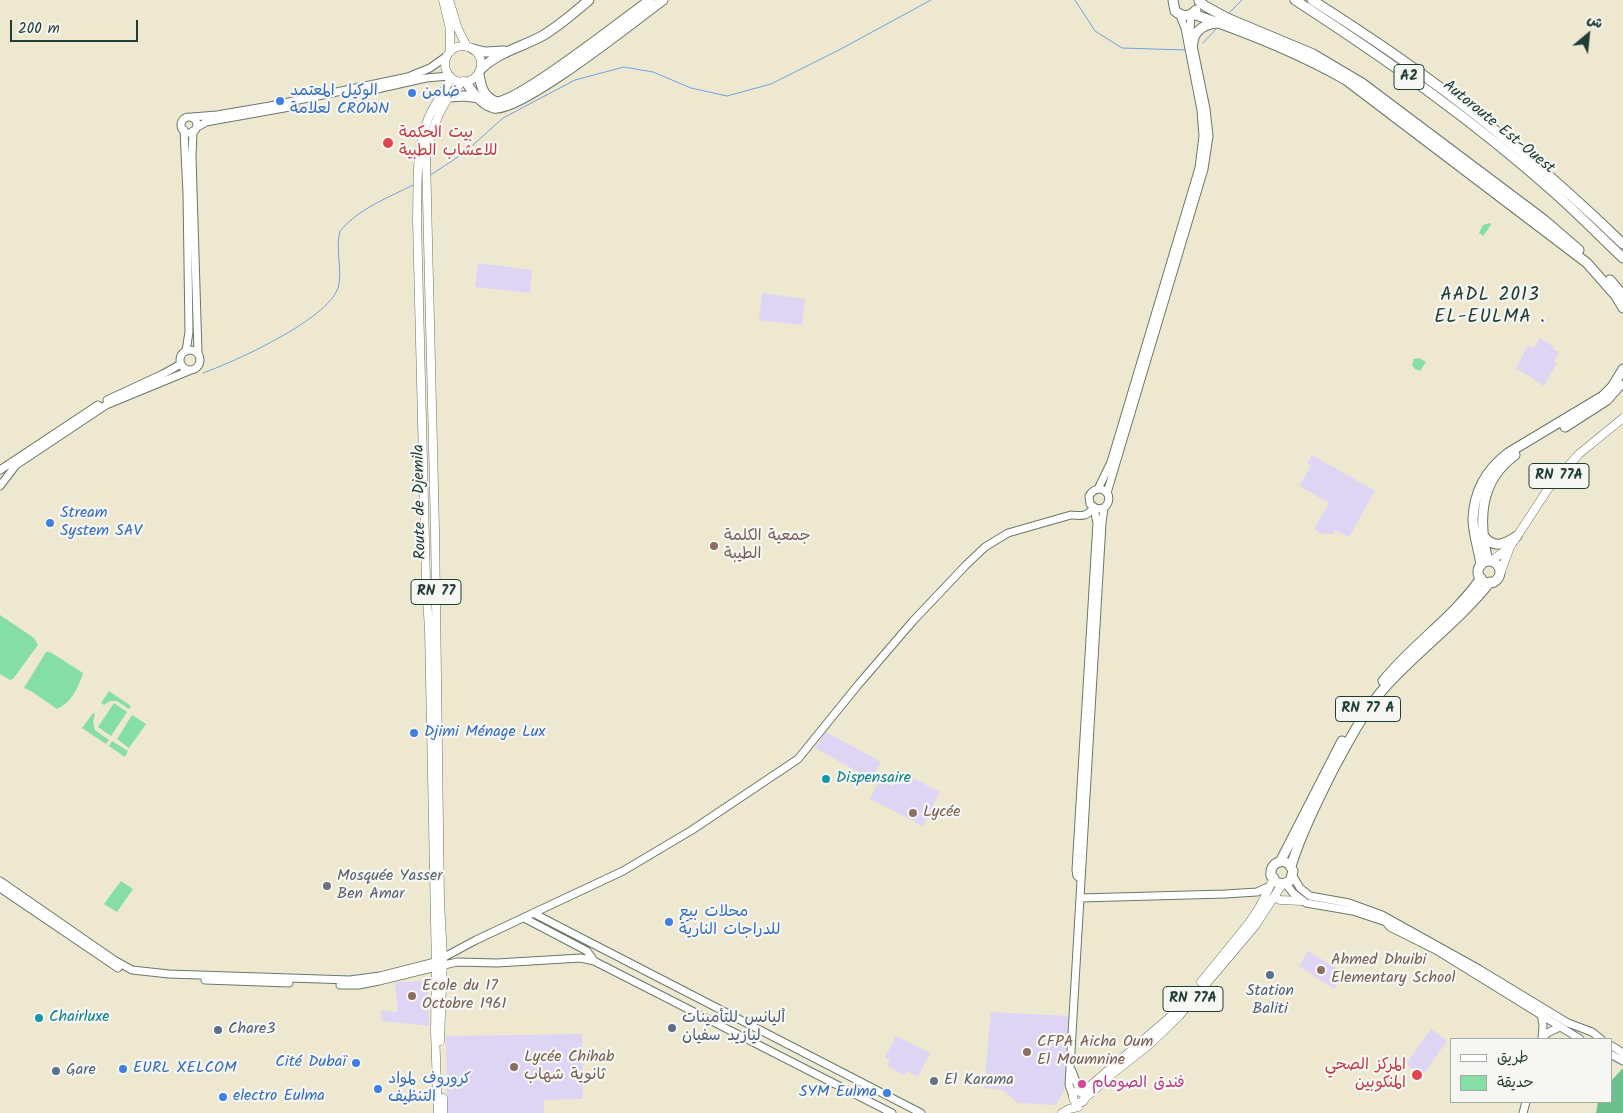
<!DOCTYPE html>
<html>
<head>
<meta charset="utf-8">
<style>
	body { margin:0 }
	#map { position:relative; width:1623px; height:1113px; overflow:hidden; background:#ede8cf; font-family:Kalam,"Playpen Sans Arabic",sans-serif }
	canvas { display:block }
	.legend { position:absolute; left:1450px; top:1038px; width:162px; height:65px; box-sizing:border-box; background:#f6f6f2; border:1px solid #a0aca6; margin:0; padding:6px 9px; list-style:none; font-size:15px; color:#1f3d34 }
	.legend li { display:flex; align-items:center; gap:10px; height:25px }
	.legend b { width:25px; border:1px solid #a0aca6 }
	.north { position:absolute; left:1563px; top:10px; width:50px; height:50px; -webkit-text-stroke:4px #f6f6f2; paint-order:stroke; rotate:28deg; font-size:14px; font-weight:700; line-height:20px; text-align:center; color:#1f3d34 }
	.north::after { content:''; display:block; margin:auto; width:18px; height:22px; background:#1f3d34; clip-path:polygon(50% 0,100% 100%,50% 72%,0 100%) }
	.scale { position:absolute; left:10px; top:20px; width:128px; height:22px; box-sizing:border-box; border:2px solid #1f3d34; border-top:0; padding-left:6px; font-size:15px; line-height:18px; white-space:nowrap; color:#1f3d34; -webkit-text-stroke:4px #f6f6f2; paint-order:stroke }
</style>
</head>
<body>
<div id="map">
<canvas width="1623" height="1113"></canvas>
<ul class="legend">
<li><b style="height:6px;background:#fff"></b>طريق</li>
<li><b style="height:14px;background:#85dfa4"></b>حديقة</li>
</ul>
<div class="north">ش</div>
<div class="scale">200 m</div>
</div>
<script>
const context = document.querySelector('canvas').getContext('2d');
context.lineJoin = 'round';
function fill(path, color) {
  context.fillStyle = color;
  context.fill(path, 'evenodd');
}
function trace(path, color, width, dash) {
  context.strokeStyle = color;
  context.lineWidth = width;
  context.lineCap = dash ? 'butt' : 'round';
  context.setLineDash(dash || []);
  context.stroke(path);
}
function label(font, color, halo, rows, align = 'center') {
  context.font = font + ' Kalam,"Playpen Sans Arabic",sans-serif';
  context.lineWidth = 4.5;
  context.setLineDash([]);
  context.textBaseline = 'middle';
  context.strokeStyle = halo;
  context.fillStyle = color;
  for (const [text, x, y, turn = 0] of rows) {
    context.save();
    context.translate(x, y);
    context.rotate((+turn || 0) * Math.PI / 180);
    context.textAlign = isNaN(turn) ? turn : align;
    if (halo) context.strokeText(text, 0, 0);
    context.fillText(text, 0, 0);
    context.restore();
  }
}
fill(new Path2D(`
	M478,263L532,270L530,293L475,287Z
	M762,293L805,299L802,325L759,320Z
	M1540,338L1554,347L1553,349L1559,352L1554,361L1557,363L1544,386L1516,368L1528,345L1534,348Z
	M1312,455L1375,491L1349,537L1335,530L1333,534H1323L1314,529L1329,503L1299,486L1311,466L1307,463Z
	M826,732L881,762L871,779L815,748Z
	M907,775L940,792L923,826L870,799L880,779L892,786L899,777Z
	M1308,951L1344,973L1334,989L1299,966Z
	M428,981L429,1026L381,1021V1010L395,1012L398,1010L395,982Z
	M991,1012L1068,1016L1064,1091L1056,1105L1018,1103L1003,1090L984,1088Z
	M1431,1029L1447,1041L1422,1076L1406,1064Z
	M582,1034L583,1099L544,1100V1113H447L446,1036Z
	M896,1036L930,1053L918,1077L907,1071L905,1075L887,1066L890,1060L885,1057Z`), '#ded5f5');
fill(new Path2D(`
	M1490,223L1491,225L1483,236L1479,233L1483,225Z
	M1419,358L1426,362L1420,371L1415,369L1412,365L1414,359Z
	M0,615L34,638L38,645L13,679L10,680L0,674Z
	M46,652H50L83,673C78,688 72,702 57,709L31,691L24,688Z
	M109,691L131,706L129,709L117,701H110L104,705L101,703Z
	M114,703L127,712L111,736L98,727Z
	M93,713L95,714L93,722L95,730L109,740L106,744L82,728Z
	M132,715L146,724L129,748L117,739Z
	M112,741L128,751L125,757L109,746Z
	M121,881L133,889L117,912L104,904Z`), '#85dfa4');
fill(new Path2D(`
	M1623,1068V1113H1596L1598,1102H1612V1080Z`), '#6cbe8a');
trace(new Path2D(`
	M1075,0L1095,31L1122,48L1185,50
	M1228,14L1242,0
	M1203,43L1216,29
	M429,176L464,153L503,118L575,80L624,67L653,72L691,88L727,96L771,84L839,50L931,0
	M203,373C234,362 327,320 338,288C343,272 335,249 340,231C359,208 390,197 415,184`), '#72a1db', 1);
const secondary = new Path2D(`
	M377,89L426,78L449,76
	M192,117L217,115L270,106L408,77L430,68L447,56
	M181 125a8 8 0 1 1 16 0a8 8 0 1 1-16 0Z
	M196,128L206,122L295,106
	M184,130L187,194L189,332L186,351
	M193,131L192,157L198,353
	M180 360a10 10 0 1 1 20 0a10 10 0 1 1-20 0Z
	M107,400L163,374L181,364
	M0,470L98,405
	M0,486L16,465L106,405L191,370
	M1098,489L1111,462L1199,168L1203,136L1201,110L1185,28L1179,13
	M1107,493L1204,169L1209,136L1206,109L1190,31L1191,14
	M1293,876L1300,888L1310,896L1349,903L1382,915L1479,969L1568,1023L1592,1032L1601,1039
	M1081,879L1077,876L1076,870L1097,523L1094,508
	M0,881L114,960L132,970L169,974L350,980L380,976L435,962L476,940L623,871L692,830L798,759L858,685L913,621L966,565L985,547L1008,533L1071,515C1081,516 1087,517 1093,508
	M1286,884L1293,893L1306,903L1353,911L1386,922L1390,927L1436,950L1580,1039
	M0,888L118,968
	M1080,898L1225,894L1257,892L1270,886
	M533,913L921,1113
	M524,918L587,951L594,961
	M205,980L289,983
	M340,985H359L379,981L457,962L497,963L581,958L594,961L892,1113
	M1541,1014L1543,1025L1542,1039
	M1542,1039L1547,1033L1560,1027
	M1612,1046L1623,1053
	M1612,1055L1623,1061
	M1072,1071L1080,1092
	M1073,1096L1069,1085L1102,523L1104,508C1118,495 1098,480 1089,496L1090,504L1097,509L1104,508
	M1523,1113L1526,1102`);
const primary = new Path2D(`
	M443,0L450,29V52
	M449,0L458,29L467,47
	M445 64a18 18 0 1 1 36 0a18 18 0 1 1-36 0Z
	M1491,561L1510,547
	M1500,574L1510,547L1548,489L1579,454L1623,418
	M1274,897L1280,900L1302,901
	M1201,982L1249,923L1259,908L1274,878
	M440,1041L443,958L440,901L435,529L426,157C431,129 441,101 463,81
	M1073 1097a6 6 0 1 1 12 0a6 6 0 1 1-12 0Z
	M1082,1093L1170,1017L1192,992
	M443,1098V1113
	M1084,1099L1112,1074L1150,1044L1179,1016L1255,926L1283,883
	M438,1113L435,1031L436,968L429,629L426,582L417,220C418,186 415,151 428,119C434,104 444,92 451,78
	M1062,1113L1069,1109L1078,1107`);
const highway = new Path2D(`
	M1173,0L1175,11C1182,17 1190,17 1196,10
	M1295,0C1386,59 1476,122 1557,195C1580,216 1601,237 1623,258
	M1312,0C1348,23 1385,47 1419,72C1491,124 1559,182 1623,244
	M1199,1L1205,6L1227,18L1313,54L1362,83L1543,219L1579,250
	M1193,14C1246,32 1297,52 1346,80L1587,263L1616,296L1623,308
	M1193,43C1194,29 1207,23 1220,23
	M473,49L485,52L504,51
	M481,69C498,52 522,47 542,36C559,26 574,13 589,0
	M479,74C481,87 483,96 496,102C520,101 625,18 650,0
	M466,82C472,92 481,105 494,108C520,113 637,19 663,0
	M449,97L465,96L479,98
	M1610,280L1623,295
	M1565,427L1607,400L1620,385
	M1483,535C1493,549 1504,545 1517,536
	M1488,561C1478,521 1479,481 1515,455
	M1478 572a11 11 0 1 1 22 0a11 11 0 1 1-22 0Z
	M1481,565C1479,550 1473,534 1473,519C1474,491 1487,469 1508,453L1603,396L1612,387L1623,369
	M1383,681C1413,644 1454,617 1481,578
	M1283,861L1289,864L1293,871L1290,881L1283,884L1275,882L1274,878L1271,876C1270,868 1274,862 1283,861Z
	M1280,862L1342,741
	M1291,866C1302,832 1318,800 1334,768C1350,739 1365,709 1387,685C1419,650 1461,619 1490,582`);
trace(secondary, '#67796a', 9);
trace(primary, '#67796a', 9);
trace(highway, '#67796a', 11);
trace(secondary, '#fff', 7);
trace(primary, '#fff', 8);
trace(highway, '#fff', 9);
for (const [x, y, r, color] of [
	[412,93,5,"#3f7fe0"],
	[280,101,5,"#3f7fe0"],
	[388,143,6,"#e0444e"],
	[50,523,5,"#3f7fe0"],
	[714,546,5,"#8d6e63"],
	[414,733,5,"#3f7fe0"],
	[826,779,5,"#0f9aa8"],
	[913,813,5,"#8d6e63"],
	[327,886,5,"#6b7280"],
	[669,922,5,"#3f7fe0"],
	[1321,970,5,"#8d6e63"],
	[1270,975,5,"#5c6f8a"],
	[412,996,5,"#8d6e63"],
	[39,1018,5,"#0f9aa8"],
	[672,1028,5,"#5c6f8a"],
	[218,1030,5,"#5c6f8a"],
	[1027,1052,5,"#8d6e63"],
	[356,1063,5,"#3f7fe0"],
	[514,1067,5,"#8d6e63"],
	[123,1069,5,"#3f7fe0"],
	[56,1071,5,"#5c6f8a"],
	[1417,1075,6,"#e0444e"],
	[934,1081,5,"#6b7280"],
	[1082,1084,5,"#d1479c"],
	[378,1089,5,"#3f7fe0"],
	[887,1093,5,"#3f7fe0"],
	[223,1097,5,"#3f7fe0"]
]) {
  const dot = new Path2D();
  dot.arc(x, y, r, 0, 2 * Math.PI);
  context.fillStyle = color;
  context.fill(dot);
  trace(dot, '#f6f6f2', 2);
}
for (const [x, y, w] of [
	[1409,77,30],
	[1559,476,60],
	[436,592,50],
	[1368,709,65],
	[1193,999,60]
]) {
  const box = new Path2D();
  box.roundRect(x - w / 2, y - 12.5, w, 25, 4);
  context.fillStyle = '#f6f6f2';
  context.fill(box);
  trace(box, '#1f3d34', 1);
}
label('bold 15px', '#1f3d34', null, [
	["A2",1409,77],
	["RN 77A",1559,476],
	["RN 77",436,592],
	["RN 77 A",1368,709],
	["RN 77A",1193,999]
]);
label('16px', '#366cbe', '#f6f6f2', [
	["الوكيل المعتمد",290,92],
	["لعلامة CROWN",290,110],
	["ضامن",422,93],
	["Stream",60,514],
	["System SAV",60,532],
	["Djimi Ménage Lux",424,733],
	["محلات بيع",679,913],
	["للدراجات النارية",679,931],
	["Cité Dubaï",346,1063,"right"],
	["EURL XELCOM",133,1069],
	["كروروف لمواد",388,1080],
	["التنظيف",388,1098],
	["SYM Eulma",877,1093,"right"],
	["electro Eulma",233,1097]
], 'left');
label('16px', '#1f3d34', '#f6f6f2', [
	["Autoroute Est-Ouest",1498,128,39],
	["Route de Djemila",421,502,-91]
]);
label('16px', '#be3a42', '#f6f6f2', [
	["بيت الحكمة",399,134],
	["للاعشاب الطبية",399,152],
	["المركز الصحي",1406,1066,"right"],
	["المنكوبين",1406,1084,"right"]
], 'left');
label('16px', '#785e54', '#f6f6f2', [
	["جمعية الكلمة",724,537],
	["الطيبة",724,555],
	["Lycée",923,813],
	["Ahmed Dhuibi",1331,961],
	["Elementary School",1331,979],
	["Ecole du 17",422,987],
	["Octobre 1961",422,1005],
	["CFPA Aicha Oum",1037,1043],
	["El Moumnine",1037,1061],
	["Lycée Chihab",524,1058],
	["ثانوية شهاب",524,1076]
], 'left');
label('16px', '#0d838f', '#f6f6f2', [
	["Dispensaire",836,779],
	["Chairluxe",49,1018]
], 'left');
label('16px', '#5b616d', '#f6f6f2', [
	["Mosquée Yasser",337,877],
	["Ben Amar",337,895],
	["El Karama",944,1081]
], 'left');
label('16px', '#4e5e75', '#f6f6f2', [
	["Station",1270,992,"center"],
	["Baliti",1270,1010,"center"],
	["أليانس للتأمينات",682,1019],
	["ليازيد سفيان",682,1037],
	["Chare3",228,1030],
	["Gare",66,1071]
], 'left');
label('16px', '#b23c85', '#f6f6f2', [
	["فندق الصومام",1092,1084]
], 'left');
context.letterSpacing = '1px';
label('19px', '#1f3d34', '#f6f6f2', [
	["AADL 2013",1490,297],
	["EL-EULMA .",1490,319]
]);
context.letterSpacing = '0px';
</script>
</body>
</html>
